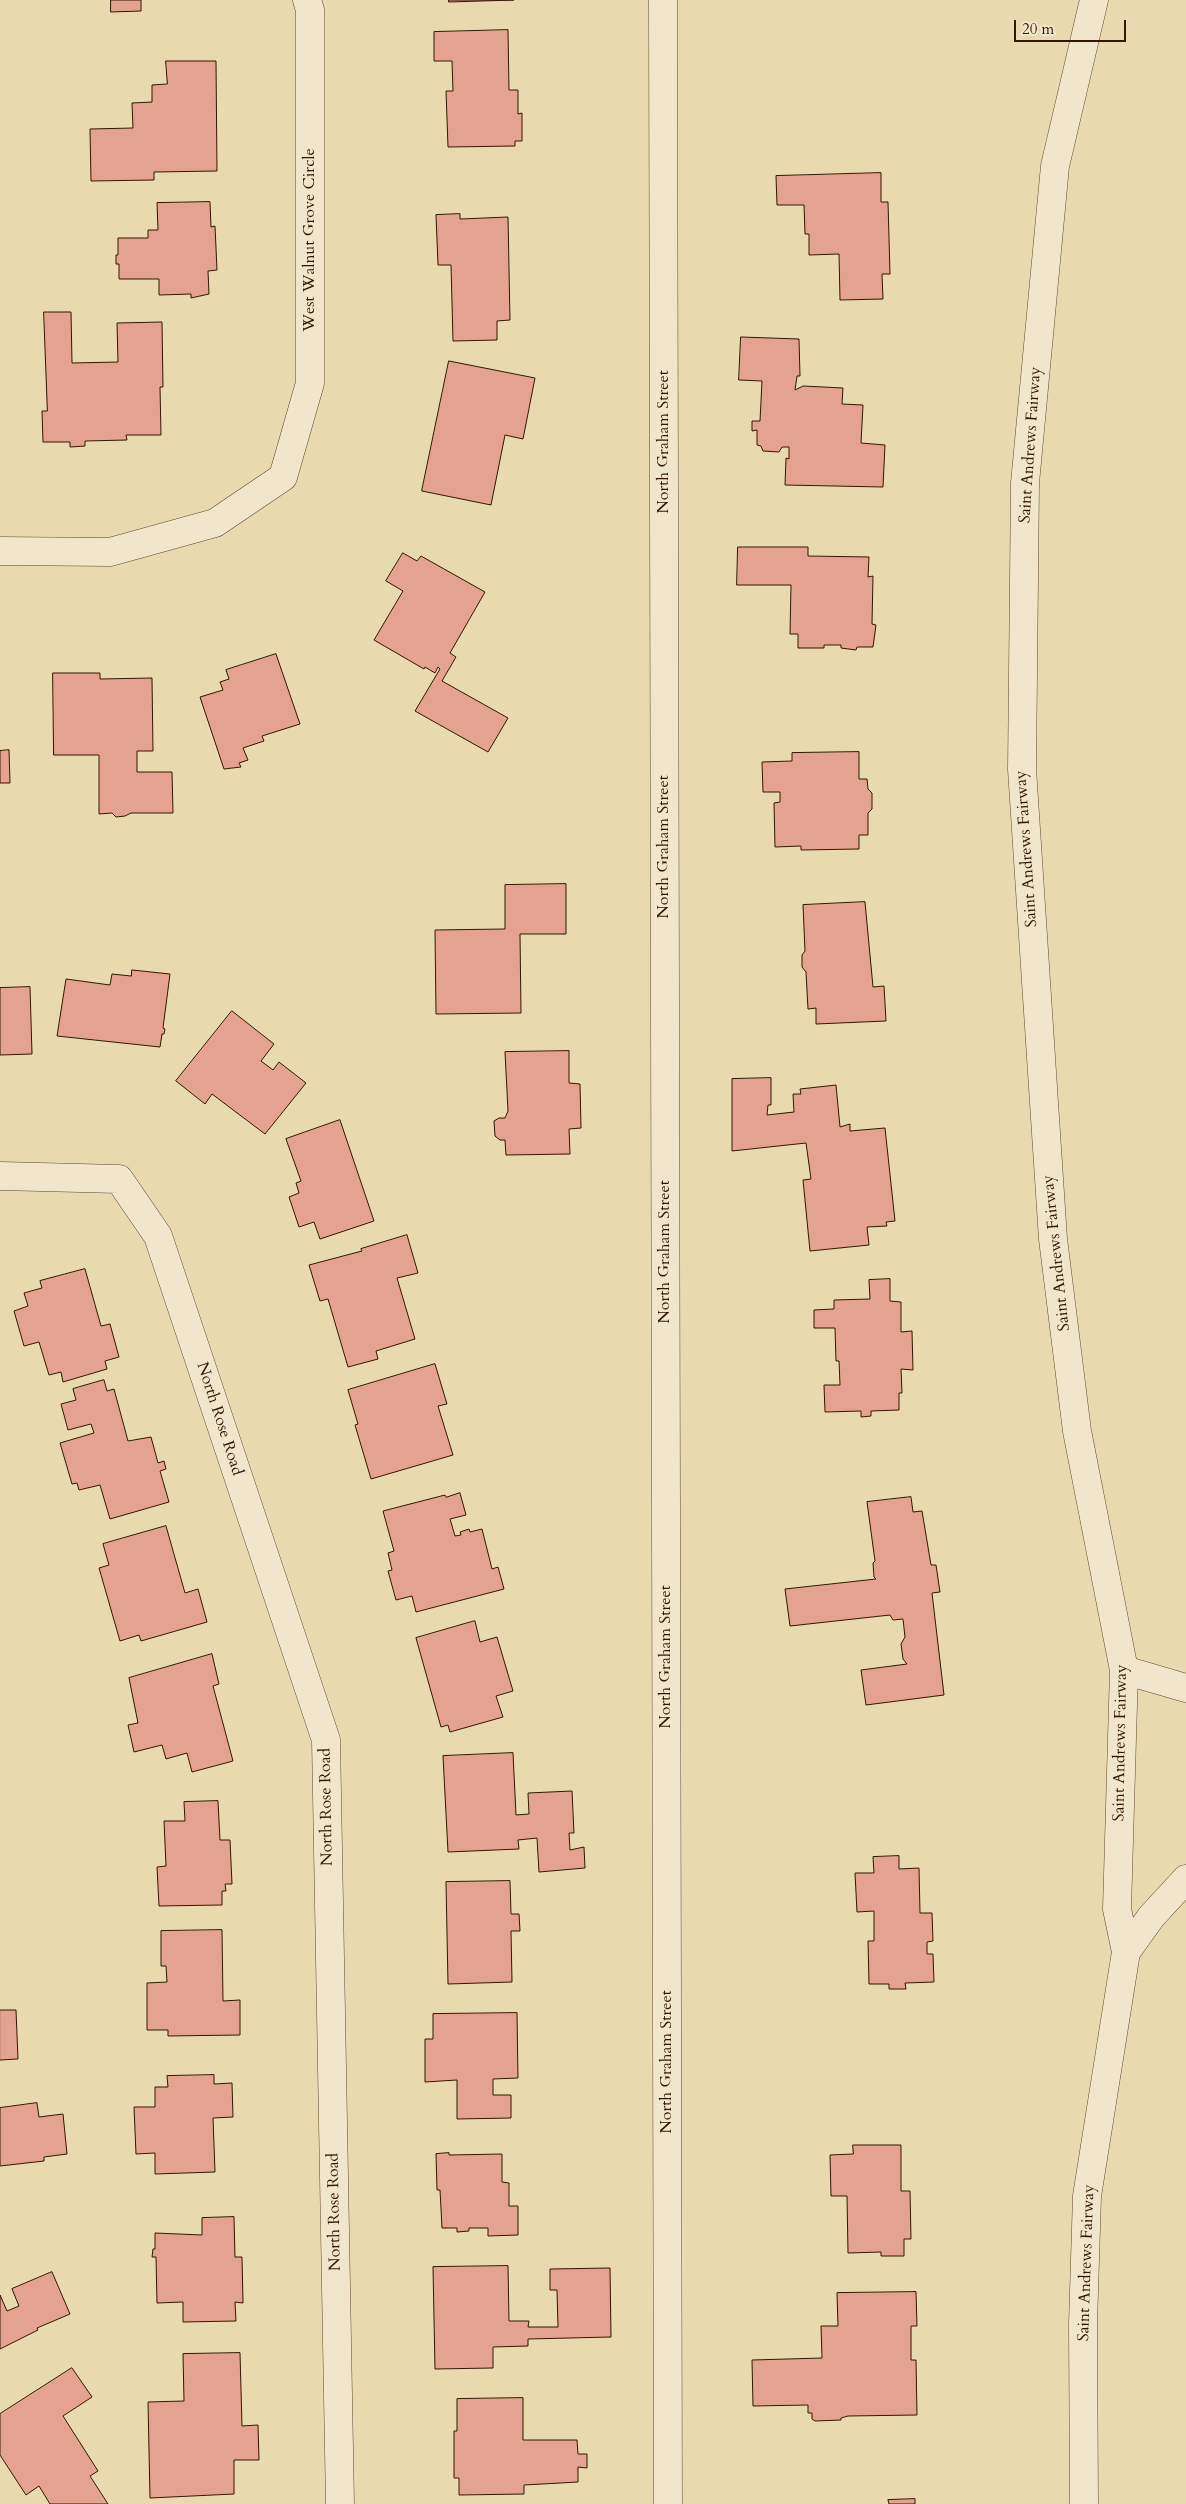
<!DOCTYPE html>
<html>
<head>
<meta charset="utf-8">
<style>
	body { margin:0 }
	#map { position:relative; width:1186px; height:2504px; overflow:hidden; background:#e9d9af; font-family:Cardo,serif }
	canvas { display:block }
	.scale { position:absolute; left:1014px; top:20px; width:112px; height:22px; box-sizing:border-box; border:2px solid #321600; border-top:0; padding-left:6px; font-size:15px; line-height:18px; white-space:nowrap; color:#321600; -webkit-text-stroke:4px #f1e6cb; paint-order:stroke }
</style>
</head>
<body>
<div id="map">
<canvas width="1186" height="2504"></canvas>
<div class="scale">20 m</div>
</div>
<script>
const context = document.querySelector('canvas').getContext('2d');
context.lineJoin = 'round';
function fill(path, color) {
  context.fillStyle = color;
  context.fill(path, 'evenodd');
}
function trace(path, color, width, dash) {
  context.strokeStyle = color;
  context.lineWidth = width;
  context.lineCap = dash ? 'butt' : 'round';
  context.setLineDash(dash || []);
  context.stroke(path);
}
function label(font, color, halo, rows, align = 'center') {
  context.font = font + ' Cardo,serif';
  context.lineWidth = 4;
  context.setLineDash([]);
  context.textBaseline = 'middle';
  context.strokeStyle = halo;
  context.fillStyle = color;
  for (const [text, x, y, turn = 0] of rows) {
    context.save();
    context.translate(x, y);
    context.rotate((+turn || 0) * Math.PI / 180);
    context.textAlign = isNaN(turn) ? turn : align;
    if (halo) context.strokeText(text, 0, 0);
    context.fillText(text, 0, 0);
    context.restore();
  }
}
const building = new Path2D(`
	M111,0H141V11L111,12Z
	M449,0H514L449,2Z
	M508,30L509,90H518V114L522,113V141H515V146L448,147L446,91H453L452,61H434V32Z
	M166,61H216L217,171L154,172V180L91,181L90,129L133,128L132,103L152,102V85L167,84Z
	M881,173V202H888L890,274H882L883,299L840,300L839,254L809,255V234H805L804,205H777L776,176Z
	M210,202L211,227L215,226L217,270L208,271L209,294L191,298V294L159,295V279H119V264H116V255H118V238H148V230H158L157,203Z
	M460,214V219L508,217L510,320L497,321V340L453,341L451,265H438L436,215Z
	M44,312H71L72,363L118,362L117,323L162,322L163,387H160L161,435H126L127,440L85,441V446L70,447V442H43L42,411H47Z
	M741,337L799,339L800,376H797L795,390L803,386L843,388L842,404L863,405L861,443L885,445L883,487L785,485L786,458L789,459V447H782L779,452L763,451L761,446L757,445V430L752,431V421H760L762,381L739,380Z
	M449,361L535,378L523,439L505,435L491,505L422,491Z
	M738,547H808V556L869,557L868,577L873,576L872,624L876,625L873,647H857L856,650L841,648V645H824V648H798V634H790L791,585H737Z
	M403,553L417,561L421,556L485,592L450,653L456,657L442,681L508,718L488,752L415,711L440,669L438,667L435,673L425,667L424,669L374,640L403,591L386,581Z
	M276,654L300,724L262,736L264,741L243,748L248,760L239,763L241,767L224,769L200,697L223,690L220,682L229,679L226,670Z
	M53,673H100V679L152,678L153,751H137V772H172L173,813H131L125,816L116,817L112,813L99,814V755H54Z
	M9,750L10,783H0V751Z
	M859,752V779H867L868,789L872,793V809L868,813V835H859V849L801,850V846L775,847L774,803L780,802V792H763L762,762L792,761V753Z
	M566,884V934H520L521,1013L436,1014L435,930L505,929V885Z
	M865,902L873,987L884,986L886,1021L816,1024V1008L808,1009L806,972L802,967V955L805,951L803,905Z
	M132,970L170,974L163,1028L165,1029L164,1034H162L160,1047L57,1036L66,979L110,985L112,974L131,976Z
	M30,987L32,1054L0,1055V988Z
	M232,1011L274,1044L261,1061L273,1070L279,1062L306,1083L265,1134L212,1094L205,1104L176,1081Z
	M569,1051V1083L580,1084L581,1128L569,1129L570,1154L506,1155L505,1140H500L495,1136L494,1121L499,1118H505L508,1111L505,1052Z
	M771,1078V1105H768L767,1115L794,1112L793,1094H801L800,1089L836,1085L840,1127L850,1124V1131L885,1128L895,1221L886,1222L887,1226L867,1227L869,1245L810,1251L803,1180L811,1179L806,1143L732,1151V1079Z
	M340,1120L374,1221L320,1239L314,1222L299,1227L289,1197L299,1193L296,1183L301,1181L286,1139Z
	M407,1235L418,1273L397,1278L415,1339L376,1351L378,1359L348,1367L328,1299L320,1301L309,1265L362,1251L361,1249Z
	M85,1269L101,1326L110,1324L119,1357L105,1361L107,1369L63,1382L61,1372L49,1375L39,1342L24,1346L14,1311L28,1306L24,1293L42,1288L40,1281Z
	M890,1279V1301L901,1302V1332L912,1331L913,1370L901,1369L902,1393H899V1410L871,1411V1416L861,1417V1411L825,1412L824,1385H840L839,1361H836L835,1328H814V1310L834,1309V1300L870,1299L869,1280Z
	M435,1364L447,1404L438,1406L453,1455L371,1479L355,1425L358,1424L348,1390Z
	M104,1380L107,1391L114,1389L128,1441L151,1437L158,1463L164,1461L166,1469L160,1471L169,1502L110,1519L100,1485L79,1490L77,1483L72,1484L60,1443L94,1433L91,1424L68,1430L61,1404L76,1400L73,1389Z
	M460,1493L466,1515L450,1519L455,1536L461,1535L460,1532L469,1529L470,1532L482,1529L492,1569L498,1567L504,1589L416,1612L412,1596L396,1600L388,1571L392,1570L388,1553L394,1551L383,1511L445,1495L446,1497Z
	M911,1497L913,1512L922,1511L931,1565H936L940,1592L932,1593L944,1695L866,1705L861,1670L907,1664L903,1659L901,1644L905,1637L903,1619L893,1620L890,1615L790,1626L785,1589L876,1579L874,1577L873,1563L875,1561L867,1502Z
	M166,1526L185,1593L198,1589L207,1622L141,1641L139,1635L120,1641L99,1568L109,1565L103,1544Z
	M475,1621L480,1642L497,1637L513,1691L496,1696L503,1717L450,1732L448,1725L441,1727L416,1638Z
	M212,1654L219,1684L213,1686L233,1761L192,1772L187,1753L166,1759L162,1745L134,1752L128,1725L138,1723L129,1678Z
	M513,1753L516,1815L529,1814L528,1793L572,1791L574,1833H569L570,1850L584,1847L585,1868L539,1872L537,1838L518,1840L519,1849L448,1852L443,1756Z
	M218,1801L220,1840H230L232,1884H225L226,1891H222V1905L159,1906L157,1867L166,1866L164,1821H185L184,1802Z
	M899,1856V1869L919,1868L920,1913H932L933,1941L927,1942V1954H933L934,1982L905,1983L906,1989H889V1984H869L868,1941H874V1911L857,1912L855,1873H874L873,1857Z
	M510,1881L511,1914H519L520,1931H511L512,1982L448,1984L446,1882Z
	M222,1930L223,2001L240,2000V2035L168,2036V2030H147V1983L167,1982L166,1966H161V1931Z
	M0,2010H16L18,2059L0,2060Z
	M517,2013L518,2078L493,2079V2095H511V2118L457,2119V2080L425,2082V2039H433V2014Z
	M214,2075V2084L232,2083L233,2117L213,2118L215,2172L155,2174V2153L136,2154L134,2107H155V2087H168L167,2076Z
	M37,2103L39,2117L63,2114L67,2154L44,2157V2161L0,2166V2108Z
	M853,2145H901V2191H910L911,2239H904V2256H881V2252L848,2253L847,2196H831L830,2155L853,2154Z
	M449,2153V2155L502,2154V2182L509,2183V2206H518V2235L488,2236V2228H469V2231L457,2232V2228H442L440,2190H437L436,2154Z
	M234,2217L235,2257H242L243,2303L235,2302L236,2321L183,2322V2302L157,2303L156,2257H152L153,2249H155V2233L202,2235V2218Z
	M508,2266L509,2321H529L528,2327H558L557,2290H550V2269L610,2268L611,2337L528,2339V2346L493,2347V2368L435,2369L433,2267Z
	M52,2272L70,2314L37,2328L38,2330L0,2349V2295L7,2311L19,2306L12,2289Z
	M916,2292L917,2326H911V2360H916L917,2415L848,2416L841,2418V2420L815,2421L812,2419V2413H808V2405L753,2406L752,2360L822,2358L821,2326H838L837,2293Z
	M240,2353L242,2426L258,2425L259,2460H234V2494L150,2498L148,2402L184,2401L183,2354Z
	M72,2368L92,2397L63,2416L98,2471L90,2476L108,2504H50L39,2486L26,2495L0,2455V2414Z
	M523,2398V2440H577L578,2454H587V2468L578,2467V2482L524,2485V2494L459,2495V2478H454V2431H457V2399Z
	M915,2499V2504H889L888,2500Z`);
fill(building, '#e4a390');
trace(building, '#321600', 1);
const minor = new Path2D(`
	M0,551L110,552L215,523L283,477L310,383V10L307,0
	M0,1176L119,1179L158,1236L326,1740L340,2504
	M1124,1670L1186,1688
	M1126,1952L1151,1917L1186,1879
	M1084,2504L1083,2324L1087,2196L1126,1952L1117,1909L1124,1670L1077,1431L1053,1239L1022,769L1025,483L1055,166L1094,0`);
const tertiary = new Path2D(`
	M663,0L668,2504`);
trace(minor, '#60472c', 29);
trace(tertiary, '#60472c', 29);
trace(minor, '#f1e6cb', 28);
trace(tertiary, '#f1e6cb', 28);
label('16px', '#321600', '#f1e6cb', [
	["West Walnut Grove Circle",310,240,-90],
	["North Graham Street",664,442,-90],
	["Saint Andrews Fairway",1031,445,-86],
	["North Graham Street",664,847,-90],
	["Saint Andrews Fairway",1027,849,-94],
	["North Graham Street",665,1252,-90],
	["Saint Andrews Fairway",1057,1253,-96],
	["North Rose Road",219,1419,72],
	["North Graham Street",666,1657,-90],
	["Saint Andrews Fairway",1121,1743,-89],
	["North Rose Road",327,1807,-91],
	["North Graham Street",667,2062,-90],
	["North Rose Road",335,2212,-91],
	["Saint Andrews Fairway",1087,2263,-88]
]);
</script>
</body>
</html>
